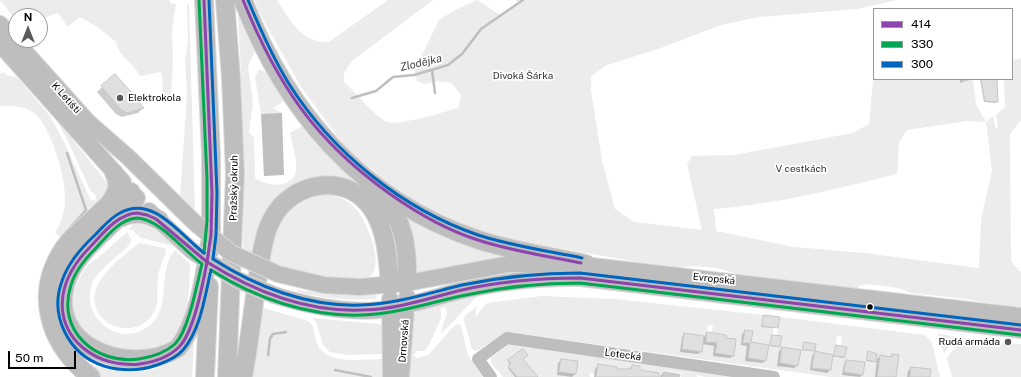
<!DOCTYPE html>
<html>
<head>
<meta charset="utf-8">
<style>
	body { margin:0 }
	#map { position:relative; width:1021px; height:377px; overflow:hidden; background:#fff; font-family:"Public Sans",sans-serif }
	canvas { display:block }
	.legend { position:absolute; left:873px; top:8px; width:140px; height:72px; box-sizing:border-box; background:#fff; border:1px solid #999; margin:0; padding:5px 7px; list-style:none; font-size:12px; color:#000 }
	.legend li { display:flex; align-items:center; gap:8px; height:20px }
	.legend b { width:20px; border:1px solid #999 }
	.north { position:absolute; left:8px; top:8px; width:40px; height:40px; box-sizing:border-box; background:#fff; border:1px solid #999; border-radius:50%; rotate:0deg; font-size:11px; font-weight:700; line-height:16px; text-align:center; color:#000 }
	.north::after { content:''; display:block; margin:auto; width:14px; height:18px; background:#595959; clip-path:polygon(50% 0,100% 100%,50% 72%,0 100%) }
	.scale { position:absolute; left:8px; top:351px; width:68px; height:18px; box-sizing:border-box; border:2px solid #000; border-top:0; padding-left:5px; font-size:12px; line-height:14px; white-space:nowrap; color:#000; -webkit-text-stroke:3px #fff; paint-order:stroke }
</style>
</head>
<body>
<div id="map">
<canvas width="1021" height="377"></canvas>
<ul class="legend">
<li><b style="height:5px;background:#8e44ad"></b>414</li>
<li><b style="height:5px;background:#00a651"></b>330</li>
<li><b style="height:5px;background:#0065bd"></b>300</li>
</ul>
<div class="north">N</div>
<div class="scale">50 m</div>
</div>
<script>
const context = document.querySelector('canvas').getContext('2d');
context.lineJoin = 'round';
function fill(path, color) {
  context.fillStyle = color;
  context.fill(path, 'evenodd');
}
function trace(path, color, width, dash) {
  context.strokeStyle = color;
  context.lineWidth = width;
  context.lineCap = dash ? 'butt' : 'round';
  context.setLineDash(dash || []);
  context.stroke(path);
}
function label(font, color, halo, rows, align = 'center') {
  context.font = font + ' "Public Sans",sans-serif';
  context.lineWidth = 3.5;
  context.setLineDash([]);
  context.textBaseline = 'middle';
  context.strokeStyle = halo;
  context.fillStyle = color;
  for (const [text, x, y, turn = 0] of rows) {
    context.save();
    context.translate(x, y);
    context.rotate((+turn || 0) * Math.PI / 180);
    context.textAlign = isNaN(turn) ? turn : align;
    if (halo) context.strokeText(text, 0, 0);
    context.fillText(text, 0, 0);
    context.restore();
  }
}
fill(new Path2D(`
	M0,0H170V3L176,4L172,30L173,62L171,95L164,103C160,92 165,83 161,72L140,76C134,63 118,56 116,42L99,28L80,17L68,27L58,13L40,19V16H16V20Z
	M237,0L254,45L255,51L248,66L253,103L249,132L254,138L255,178C266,186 292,190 296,171C298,160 292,144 290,133L304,125L364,188C341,174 311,174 288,189L255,257L243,250L241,72Z
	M255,0H277C290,20 302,44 329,42L388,0H433L352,61L344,73V82C352,89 379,120 387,122C398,126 447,112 459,107L461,95L452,83L438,81L425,84L417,81L414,67L424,51L439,20L455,10L477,0L500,15L518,4L516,0H897L858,9L759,17L721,25L658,49L607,65L591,76V90L602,160L615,209L634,222L702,230L687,164L692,156L734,155L853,133L869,124L874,69V79H961L962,82L973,79L976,104L986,122L993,116L995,128L998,127L996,115L1005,107L1004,79H1012V60L1021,58V120L1010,134L1011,261L1019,271H1021V307L1015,306L1014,308L966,299L911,293L898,288L868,284L858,286V289H856L751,278L717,268L693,266L670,268L559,248L508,241L453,222L397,190L347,149L301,87L259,12ZM967,121L986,122L992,170L981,220L979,268L865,253L794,247L716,231L714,209C776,204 837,189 897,174L899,142L907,130Z
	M187,4H189L195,212L180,197L187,95L185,59L188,43Z
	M259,70L269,72L286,100L273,108L282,113L261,114L255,77Z
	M4,72L6,75L18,78L50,116L65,144L90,199L95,201L96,196L90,190L67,139L54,116L109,185L108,193L62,238L55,233C61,223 65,211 65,199C66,178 51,127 35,114C25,106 12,105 0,106V74Z
	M320,192C334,195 345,197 355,208C367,220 389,272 365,280C361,282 355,280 350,280C322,279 295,270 268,261L278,224L293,203Z
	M401,212C436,233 471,250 511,256L415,275Z
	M136,221C153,220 166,236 178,247L141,238L132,230H128Z
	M127,232L131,239L130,244C120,255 97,270 92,284C80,318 120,349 149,326C173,308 156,272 175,250L190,264C189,298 189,343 149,355C142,358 102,348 91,347C86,337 75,324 73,313C70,296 81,265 98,258Z
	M139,243L165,248L166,250C165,259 159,267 158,276C156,288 160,301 154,312C133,347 80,320 98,284C106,268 126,254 139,243Z
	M297,290L328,293H375L377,296L375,299C348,301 322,298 297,292Z
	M480,293L442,333L441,332L447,312L445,307L441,308V318L430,343L425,351H417L413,355L417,358L428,355L455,325L459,324L461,326L468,356L483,377H409L413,316L419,309Z
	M542,296L615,299L764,315L762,326L767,327L775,316L771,345L780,347L782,336L777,335L780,317L925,335L932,343L940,377H930L931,369L911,367L910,377H896L898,355L892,354L891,357L883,365L879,364L877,377H830L507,332L477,351L472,349L464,321L465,316L477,306L475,317L487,303ZM708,325H713L711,334H726L725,339H735L734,356L715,353L717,343L710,342V339H706ZM837,336L842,337L841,346L847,347L845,357L834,356ZM749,346L768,348L766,361L748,358ZM787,348L800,353L798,365L780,363L782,350L786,351ZM815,352L833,358L831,370L812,368ZM846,360L865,362L863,375L845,372Z
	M260,307L308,321C315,325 314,334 316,341C324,366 361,359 381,359H383V354L347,355L330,352L323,345L316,322L312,318L379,324L383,327L388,377H252Z
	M937,333L955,337L944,354Z
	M962,338L998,343L1021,344V377H952L947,358Z
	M194,340L192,377H100L87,366L89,364C132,377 164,377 194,340Z
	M511,343L737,377H705L697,375V377H681L682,373L664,370L662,377H648L649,371L640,370V366L632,365L629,377H616L617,367L599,364L600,377H594L595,374L590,373V377H538L521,356L523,354L526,357L528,355L523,349L509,360L511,364L508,367L517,377H503L491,363V358ZM561,359L578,361L576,374L559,372Z`), '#ececec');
fill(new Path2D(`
	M282,113L284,175L264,176L261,114Z`), '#bfbfbf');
fill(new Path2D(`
	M115,75L143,108L138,113L122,117L116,114L97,92Z
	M960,79H970V80L960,83Z
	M980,79H996V103L984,102Z
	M764,316L777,328L761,327Z
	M745,331L752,332L750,343L767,346L765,360L763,363L745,361L747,346L741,345L742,334Z
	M707,333L733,356L730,358L713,356L714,346L702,344L701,351L698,354L680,352L682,337L685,334L704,337Z
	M772,336L779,346L778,347L770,346Z
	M836,346L845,357L843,358L832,356L830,370L827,373L810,370L812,356L815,352L834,356Z
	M783,348L798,365L794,368L777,366L779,351Z
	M523,350L522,359L537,377H515L508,368L511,366L508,362Z
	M869,352L875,361L880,356L889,358L892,355L895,377H875L877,359L874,362L866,361Z
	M561,360L577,362L575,374L572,377L557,375L558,363Z
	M847,361L862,375L860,377L842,375L844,364Z
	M599,365L616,370H628L632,366L647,377H594L595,369Z
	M911,368L929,377H907L908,371Z
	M664,371L681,374L680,377H660Z`), '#0003');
trace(new Path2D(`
	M432,70L435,93
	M352,98L376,91L393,77L414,75L448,65L462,54L481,29L523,0
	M60,239L86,210L67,153
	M268,355L270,339L273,334L286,332
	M335,370L371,377`), '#bfbfbf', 2.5);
const building = new Path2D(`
	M115,74L132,93L144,108L127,113L121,110L101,86Z
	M981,79H997L998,102L985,101Z
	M764,315L780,317L778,328L762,326Z
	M745,330L753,331L751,342L769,345L766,361L748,358L750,343H743Z
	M707,332L726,335V338L736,339L734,356L715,353L717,343L706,342Z
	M684,333L704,336L702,352L682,349Z
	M772,335L782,336L780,347L770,345Z
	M804,342L816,344L815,351L803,350Z
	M836,345L847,347L845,357L834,356Z
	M782,347L801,350L798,366L780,363Z
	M523,349L528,355L523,359L538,377H517L508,366L511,364L508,360Z
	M815,351L833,355L831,370L812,368Z
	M868,351L877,354L876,362L867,360Z
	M892,354L899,355L896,377H877L880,355L891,357Z
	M561,359L578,361L576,374L559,372Z
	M846,360L865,362L863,375L844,372Z
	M598,364L617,367V369H631L632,365L640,366V370L659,373V377H596Z
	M911,367L931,369L930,377H910Z`);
fill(building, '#dfdfdf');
trace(building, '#c7c7c7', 1);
const major = new Path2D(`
	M0,24L88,122L128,157L194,222
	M0,44L123,182
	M149,211L192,251
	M278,274L324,285L360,287L407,283L509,264H575L1021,316
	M274,295C309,306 343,313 379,310C406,307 433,298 459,291C499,282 539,277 580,278L1021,330
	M390,299L391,377
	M401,377L407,297`);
const highway = new Path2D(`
	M204,0L211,154V248
	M225,0L231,78L235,174L227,377
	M243,0C286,112 361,200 476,239C511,251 549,256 586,264
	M381,195C405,220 408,250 407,283
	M136,198C117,224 80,247 68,277C41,348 132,377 178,348C200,320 205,271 211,236
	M108,205C116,195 121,185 114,173
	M120,218C134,211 146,213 159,220
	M91,377C49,345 33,294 64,248C72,237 82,229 92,220C104,209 115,196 131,192
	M205,377L209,286
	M243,377C250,341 253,305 259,269C262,252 264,234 272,219C292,180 350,171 374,212C387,234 388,261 390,286`);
trace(major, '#dbdbdb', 18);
trace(highway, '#dbdbdb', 20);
trace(new Path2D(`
	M491,377L478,359L507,338L774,377`), '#bebebe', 12);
trace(major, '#bebebe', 16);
trace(highway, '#bebebe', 18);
const majorBridge = new Path2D(`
	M194,222L231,253L278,274
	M192,251L238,280L274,295`);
trace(majorBridge, '#dbdbdb', 18, []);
trace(majorBridge, '#bebebe', 16);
trace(new Path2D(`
	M204,0L212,193L211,235L207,262
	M243,0C277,84 315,141 390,194C417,213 446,230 478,240C511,251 547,256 581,263
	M137,213L147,215L156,219L207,262C203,283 194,332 179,347C169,357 154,362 140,364C99,369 56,340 63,295C66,276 78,259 91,246C103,233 118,214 137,213Z
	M207,262C253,291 306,312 361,310C396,310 429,298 462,290C501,281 541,278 580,278L1021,330`), '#8e44ad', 3);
trace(new Path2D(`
	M199,0L207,179V221L204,253
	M137,218C160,219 183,250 202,264C197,283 189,330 175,344C165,353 152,357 139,359C95,365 56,330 71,285C75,271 86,258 96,248C107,236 120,219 137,218Z
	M211,270C255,298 309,317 362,315C397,314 431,302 466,295C503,287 541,283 580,283L1020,335`), '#00a651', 3);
trace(new Path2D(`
	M209,0L217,193L216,235L213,259C256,287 309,307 361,305C396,304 429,293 462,285C501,277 540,273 580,273L1021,325
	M248,0C260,29 273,58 289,84C332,152 402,209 478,235C512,246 548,251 582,258
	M204,253C181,236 153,194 120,213C110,218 103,227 95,235C81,248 68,263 62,281C49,316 69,355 104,366C121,371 140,371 157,365C166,362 177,357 183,350C201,329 205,295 211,270`), '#0065bd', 3);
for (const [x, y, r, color] of [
	[120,98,4,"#595959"],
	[870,307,3.5,"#000"],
	[1008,342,4,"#595959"]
]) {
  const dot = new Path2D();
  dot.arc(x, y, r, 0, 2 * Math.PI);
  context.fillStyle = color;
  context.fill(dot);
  trace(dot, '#fff', 1.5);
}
label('10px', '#333', '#fff', [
	["Divoká Šárka",523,76],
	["V cestkách",801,169]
]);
label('10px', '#000', '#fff', [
	["K Letišti",66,98,48],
	["Pražský okruh",234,188,-89],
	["Evropská",714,279,6],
	["Drnovská",404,341,-86],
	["Letecká",623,355,8]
]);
label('10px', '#000', '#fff', [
	["Elektrokola",128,98],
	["Rudá armáda",1000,342,"right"]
], 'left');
label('italic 11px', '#444', '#fff', [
	["Zlodějka",421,63,-13]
]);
</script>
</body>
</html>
